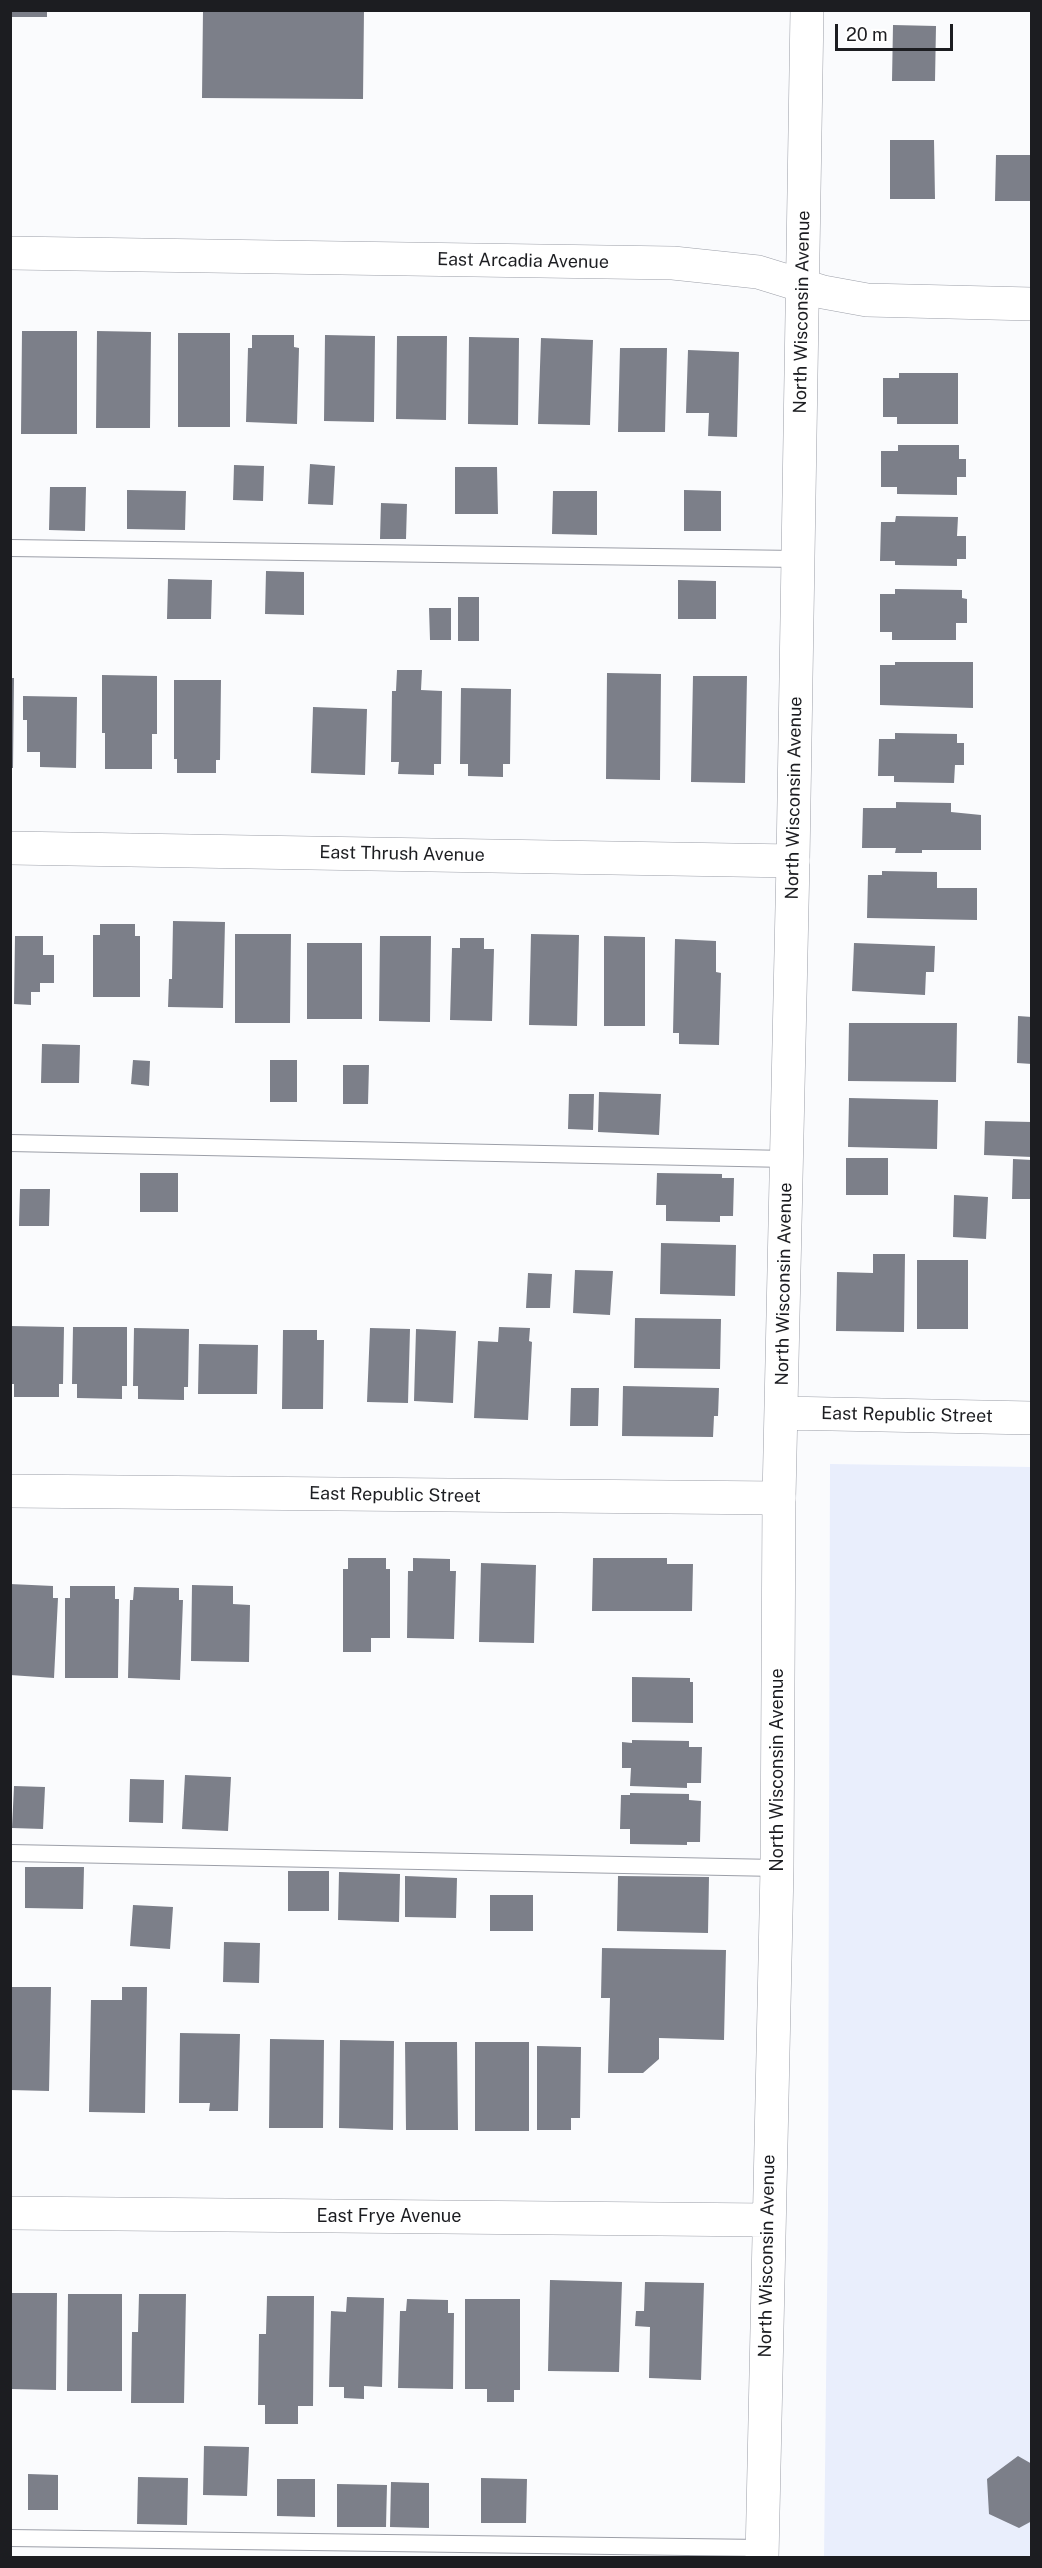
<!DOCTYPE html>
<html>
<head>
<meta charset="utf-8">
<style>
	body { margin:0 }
	#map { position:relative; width:1042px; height:2568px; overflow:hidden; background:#fafbfd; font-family:"Public Sans",sans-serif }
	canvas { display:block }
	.frame { position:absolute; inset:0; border:12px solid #1c1d21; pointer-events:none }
	.scale { position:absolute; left:835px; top:24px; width:118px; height:27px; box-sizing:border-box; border:3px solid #1c1d21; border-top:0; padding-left:8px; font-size:18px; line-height:21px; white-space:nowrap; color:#1c1d21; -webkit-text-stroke:4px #fff; paint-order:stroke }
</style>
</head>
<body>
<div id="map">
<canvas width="1042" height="2568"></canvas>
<div class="frame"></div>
<div class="scale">20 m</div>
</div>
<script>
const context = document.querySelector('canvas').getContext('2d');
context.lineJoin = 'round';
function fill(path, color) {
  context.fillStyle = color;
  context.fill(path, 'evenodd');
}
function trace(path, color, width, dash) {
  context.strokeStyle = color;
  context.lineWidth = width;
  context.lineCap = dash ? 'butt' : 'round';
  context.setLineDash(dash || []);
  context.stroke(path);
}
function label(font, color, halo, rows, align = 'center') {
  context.font = font + ' "Public Sans",sans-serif';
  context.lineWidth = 4.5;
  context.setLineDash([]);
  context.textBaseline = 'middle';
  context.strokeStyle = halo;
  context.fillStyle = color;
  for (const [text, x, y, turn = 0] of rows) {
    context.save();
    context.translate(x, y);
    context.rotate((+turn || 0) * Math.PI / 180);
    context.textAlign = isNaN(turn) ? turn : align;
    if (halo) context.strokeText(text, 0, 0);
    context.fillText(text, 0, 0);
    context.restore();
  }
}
fill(new Path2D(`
	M830,1464L1031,1467V2557L824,2558L828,2211Z`), '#e9eefc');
fill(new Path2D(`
	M10,10H47V17H10Z
	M203,10H364L363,99L202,98Z
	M893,25L936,26L935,81H892Z
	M890,140H934L935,199H890Z
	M996,155H1032V201H995Z
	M22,331H77V434H21Z
	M97,331L151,332L150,428H96Z
	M178,333H230V427H178Z
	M252,335H294V347L299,348L297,424L246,422L248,348H252Z
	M325,335L375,336L374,422L324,421Z
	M397,336H447L446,420L396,419Z
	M469,337L519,338L518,425L468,424Z
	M541,338L593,340L590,425L538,424Z
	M620,348H667L665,432H618Z
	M688,350L739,352L737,437L708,436L709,413H686Z
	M899,373H958V424H897V417H883V378H899Z
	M898,445H959V459H966V477H957V495L897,494V487H881V451H898Z
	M310,464L335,466L333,505L308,504Z
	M234,465L264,466L263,501L233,500Z
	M455,467H497L498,514H455Z
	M50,487H86L85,531L49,530Z
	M127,490L186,491L185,530L127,529Z
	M684,490L721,491V531H684Z
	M553,491H597V535L552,534Z
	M381,503L407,504L406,539H380Z
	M896,516L958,517L957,536H966V559H957V566L895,565V561H880L881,522H895Z
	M266,571L304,572V615L265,614Z
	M168,579L212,580L211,619H167Z
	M678,580L716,581V619H678Z
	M895,589L962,590V598L967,599V623H956V640H892V632H880V594H895Z
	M458,597H479V641H458Z
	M429,608H451V640H430Z
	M895,662H973V708L880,705V665H895Z
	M397,670H422L421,690L442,691L441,764H434V775L398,774L399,762H391L392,691H396Z
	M607,673L661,674L660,780L606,779Z
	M102,675L157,676V734H152V769H105V733H102Z
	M693,676H747L745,783L691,782Z
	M10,678H14L13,768H10Z
	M174,680H221L220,760H216V773H177V759H174Z
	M461,688L511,689L510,764H503V777L468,776V764H460Z
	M23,696L77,697L76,768L40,767V752H27V720H23Z
	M313,707L367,709L365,775L311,773Z
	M895,733L957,734V743H964V765H955L954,783L894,782V776H878L879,739H895Z
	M896,802L951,803V812L981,815V850H922V853H895L896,848H862L863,808H896Z
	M882,871L937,872V888H977V920L867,918L868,875H882Z
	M173,921L225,922L223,1008L168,1007L169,979H172Z
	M100,924H135V936H140V997H93V935H100Z
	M235,934H291L290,1023H235Z
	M531,934L579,935L577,1026L529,1025Z
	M15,936H43V955H54V983H40V992H31V1005L14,1004Z
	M380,936H431L430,1022L379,1021Z
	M604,936L645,937V1026H604Z
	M460,938H484V949H494L492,1021L450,1020L452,948H460Z
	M675,939L716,941V972L721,973L719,1045L679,1044V1033H673Z
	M307,943H362V1019H307Z
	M854,943L935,946L934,972H926L925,995L852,991Z
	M1018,1016L1032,1017V1064L1017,1063Z
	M849,1023H957L956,1082L848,1081Z
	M42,1044L80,1045L79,1083H41Z
	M133,1060L150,1061L149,1086L131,1084Z
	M270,1060H297V1102H270Z
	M343,1065H369L368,1104H343Z
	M599,1092L661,1094L659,1135L598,1132Z
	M569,1094H594L593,1130L568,1129Z
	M849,1098L938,1100L937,1149L848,1147Z
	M985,1121L1032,1122V1157L984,1155Z
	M846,1158H888V1195H846Z
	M1013,1159L1032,1160V1199H1012Z
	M140,1173H178V1212H140Z
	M657,1173L722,1174V1178H734L733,1216H720V1222L666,1221V1205H656Z
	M20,1189H50L49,1226H19Z
	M954,1195L988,1197L986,1239L953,1237Z
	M661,1243L736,1245L735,1296L660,1294Z
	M873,1254H905L904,1332L836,1331L837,1272L873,1273Z
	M917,1260H968V1329H917Z
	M575,1270L613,1271L610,1315L573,1313Z
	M528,1273L552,1274L550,1308H526Z
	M635,1318L721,1319L720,1369L634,1368Z
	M10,1326L64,1327L63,1384H59V1397H14V1384H10Z
	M73,1327H127V1386H122V1399L77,1398V1384H72Z
	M499,1327L530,1328L529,1341L532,1342L528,1420L474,1418L478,1341L498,1342Z
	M134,1328L189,1329L188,1387H184V1400L138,1399V1386H133Z
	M370,1328L410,1329L408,1403L367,1402Z
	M416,1329L456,1331L453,1403L414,1401Z
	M283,1330H317V1340H324L323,1409H282Z
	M199,1344L258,1345L257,1394H198Z
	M623,1386L719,1388L718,1416H714L713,1437L622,1436Z
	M571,1388H599L598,1426H570Z
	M348,1558H386V1569H390V1638H371V1652H343V1569H348Z
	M413,1558L450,1559V1571H456L454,1639L407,1638L408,1571H413Z
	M593,1558H667V1564H693L692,1611H592Z
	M481,1563L536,1565L534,1643L479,1642Z
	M10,1584L53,1586V1598H58L54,1678L10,1675Z
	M192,1585L233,1586V1604L250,1605L249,1662L191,1661Z
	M70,1586H115V1599H119L118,1678H65V1598H70Z
	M134,1587L179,1588V1600H183L180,1680L128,1678L130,1600H133Z
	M632,1677L690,1678V1682H693V1723L632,1722Z
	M632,1740L689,1741V1747H702L701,1783H687V1788L630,1786L631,1768H622V1742L632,1743Z
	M185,1775L231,1777L228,1831L182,1829Z
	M130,1779L164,1780L163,1823L129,1822Z
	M14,1786L45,1787L43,1829L12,1828Z
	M630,1793L689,1794V1800L701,1801L700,1842H687V1845L630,1844V1829H620L621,1795H630Z
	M25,1867H84L83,1909L25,1908Z
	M288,1871H329V1911H288Z
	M339,1872L400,1874L399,1922L338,1920Z
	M405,1876L457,1878L456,1918L405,1917Z
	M618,1876L709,1877L708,1933L617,1931Z
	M490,1895H533V1931H490Z
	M133,1905L173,1907L170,1949L130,1946Z
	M224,1942L260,1943L259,1983L223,1982Z
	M602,1948L726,1950L724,2040L659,2038V2059L643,2073H608L610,1998H601Z
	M10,1987H51L49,2091L10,2090Z
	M122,1987H147L145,2113L89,2112L91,2000H122Z
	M180,2033L240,2034L238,2111H209L210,2103H179Z
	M270,2039L324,2040L323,2128H269Z
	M340,2040L394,2041L393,2130L339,2128Z
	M405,2042H457L458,2130H406Z
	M475,2042H529V2131H475Z
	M537,2046L581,2047L580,2118H571V2130H537Z
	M550,2280L622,2282L619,2372L548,2371Z
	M645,2282L704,2283L701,2380L649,2378L650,2327L635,2326L636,2311H644Z
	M10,2293H57L56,2390L10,2389Z
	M68,2294H122V2391H67Z
	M139,2294H186L184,2403H131L132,2332H138Z
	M267,2296H314L313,2406H298V2424H265V2405H258L259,2334H266Z
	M347,2297L384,2298L382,2387L364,2386V2399L344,2398V2387H329L331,2311L346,2312Z
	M407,2299L448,2300V2313H454L453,2389L398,2388L400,2311H406Z
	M465,2299H520V2390H514V2402H487V2389H465Z
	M204,2446L249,2447L247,2496L203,2495Z
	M1018,2456L1032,2464V2521L1019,2528L989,2514L987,2479Z
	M28,2474L58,2475V2510H28Z
	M138,2477L188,2478L187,2525L137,2524Z
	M481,2478L527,2479L526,2523H481Z
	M277,2479H315V2517L277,2516Z
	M391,2482L429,2483V2528L390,2527Z
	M337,2484L387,2485L386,2527H337Z`), '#7c7f89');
const lane = new Path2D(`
	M10,548L797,559
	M10,1143L787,1159
	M10,1853L777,1868
	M10,2538L762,2548`);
const street = new Path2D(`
	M10,253L673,263L758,272L823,292L867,300L1032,304
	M10,848L793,861
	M10,1491L779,1498`);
const secondary = new Path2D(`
	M782,1413L1032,1418
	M10,2213L768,2220
	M762,2558L777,1868L779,1498L793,861L807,10`);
trace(lane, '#9c9fa8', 18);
trace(street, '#9c9fa8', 34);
trace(secondary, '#9c9fa8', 34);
trace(lane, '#fff', 16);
trace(street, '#fff', 33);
trace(secondary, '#fff', 33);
label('18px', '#1c1d21', '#fff', [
	["East Arcadia Avenue",523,261,1],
	["North Wisconsin Avenue",802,312,-89],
	["North Wisconsin Avenue",794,798,-89],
	["East Thrush Avenue",402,854,1],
	["North Wisconsin Avenue",784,1284,-89],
	["East Republic Street",907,1415,1],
	["East Republic Street",395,1495,1],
	["North Wisconsin Avenue",777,1770,-90],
	["East Frye Avenue",389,2216],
	["North Wisconsin Avenue",767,2256,-89]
]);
</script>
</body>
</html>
